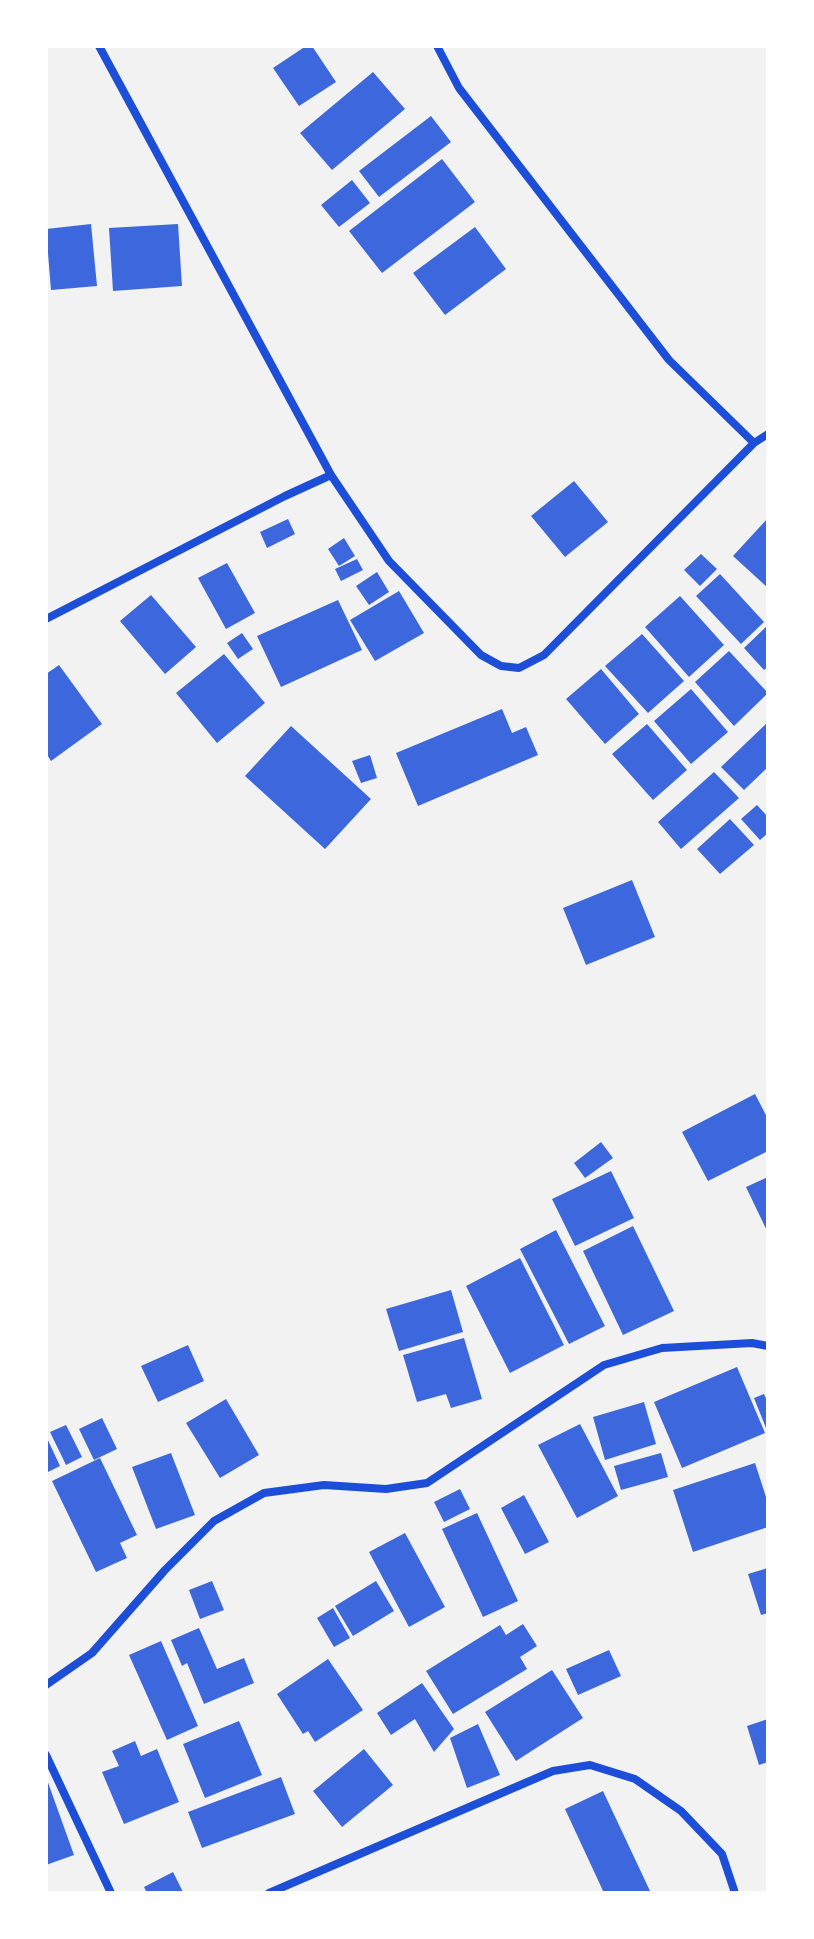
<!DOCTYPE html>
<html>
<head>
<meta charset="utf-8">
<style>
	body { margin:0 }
	#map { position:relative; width:814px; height:1939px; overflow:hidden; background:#f2f2f2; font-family:Figtree,sans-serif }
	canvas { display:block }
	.frame { position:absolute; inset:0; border:48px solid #fff; pointer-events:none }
</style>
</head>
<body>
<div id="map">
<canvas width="814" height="1939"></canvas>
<div class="frame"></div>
</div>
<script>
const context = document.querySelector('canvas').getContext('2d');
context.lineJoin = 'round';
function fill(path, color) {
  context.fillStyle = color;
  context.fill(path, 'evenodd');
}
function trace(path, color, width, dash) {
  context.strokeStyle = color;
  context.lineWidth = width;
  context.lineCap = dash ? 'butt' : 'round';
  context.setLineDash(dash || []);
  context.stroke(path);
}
fill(new Path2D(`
	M306,46H312L336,82L299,106L273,68Z
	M373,72L405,109L332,170L300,133Z
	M431,116L451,142L379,197L359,171Z
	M442,159L475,202L382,273L349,231Z
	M352,180L370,203L339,227L321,205Z
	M91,224L97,286L51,290L46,229Z
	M178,224L182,286L113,291L109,228Z
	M475,227L506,269L445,315L413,273Z
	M574,481L608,522L565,557L531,516Z
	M768,518V588L733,556Z
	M288,519L295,534L267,548L260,532Z
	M344,538L355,556L339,566L328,549Z
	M701,554L717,569L700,586L684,570Z
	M357,559L363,570L341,581L335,569Z
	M227,563L255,613L226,629L198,578Z
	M377,572L389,592L369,605L356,586Z
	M720,574L764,622L741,644L696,596Z
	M399,591L424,633L375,661L350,620Z
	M151,595L196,647L165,674L120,621Z
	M680,596L724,645L689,677L645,627Z
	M338,600L362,650L281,687L257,636Z
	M768,625V667L764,670L744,648Z
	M242,633L253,649L238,659L227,643Z
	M642,634L684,681L648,713L605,666Z
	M729,651L768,693L734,726L695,682Z
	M224,654L265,703L217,743L176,693Z
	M59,665L102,724L51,761L46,753V674Z
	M601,669L639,714L605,744L566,699Z
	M691,689L728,732L691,764L654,721Z
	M502,709L512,733L526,727L538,755L418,806L396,753Z
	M768,722V767L744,790L721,767Z
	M647,724L687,770L653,800L612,754Z
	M291,726L371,799L325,849L245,776Z
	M370,755L377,778L361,783L352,761Z
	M714,772L739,798L681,849L658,822Z
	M757,805L768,817V833L760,840L741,819Z
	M730,819L754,845L720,874L697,849Z
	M632,880L655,937L586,965L563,908Z
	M755,1094L768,1119V1151L708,1181L682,1132Z
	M601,1142L613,1158L585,1178L574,1163Z
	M611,1171L634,1218L575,1246L552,1199Z
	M768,1177V1233L746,1187Z
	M633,1226L674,1311L623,1335L583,1251Z
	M556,1230L605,1326L569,1344L520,1249Z
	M520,1258L564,1345L510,1373L466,1286Z
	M451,1290L463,1332L399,1351L386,1309Z
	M464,1338L482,1399L451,1408L446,1394L417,1402L403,1355Z
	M188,1345L204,1381L158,1402L141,1366Z
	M737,1367L765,1433L682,1468L654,1402Z
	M764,1394L768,1403V1427L766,1428L754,1398Z
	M226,1399L259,1455L220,1478L186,1423Z
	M644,1402L656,1444L605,1460L593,1417Z
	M102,1418L117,1449L94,1460L79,1429Z
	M580,1424L618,1496L577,1518L538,1445Z
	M66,1425L82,1457L66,1465L50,1432Z
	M46,1436L60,1466L46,1473Z
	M171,1453L195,1515L156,1529L132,1467Z
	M661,1453L668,1477L621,1490L614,1466Z
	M100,1458L137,1535L120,1543L127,1558L96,1572L52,1481Z
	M755,1463L766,1497L768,1496V1527L693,1552L673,1490Z
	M460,1489L470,1509L444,1522L434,1502Z
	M524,1495L549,1542L525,1554L501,1508Z
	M477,1513L518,1601L483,1617L442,1529Z
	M405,1533L445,1607L409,1627L369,1552Z
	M768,1568V1613L761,1615L748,1574Z
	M212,1581L224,1610L200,1619L189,1590Z
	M376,1581L394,1611L353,1636L335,1606Z
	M333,1608L350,1638L334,1647L317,1618Z
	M523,1624L537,1646L520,1657L527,1669L453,1714L426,1671L500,1625L506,1635Z
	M199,1628L217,1669L244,1658L254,1683L204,1704L187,1663L182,1666L171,1640Z
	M161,1641L198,1726L167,1740L129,1655Z
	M609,1650L621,1676L578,1695L566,1669Z
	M328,1659L363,1710L315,1742L308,1731L303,1734L277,1694Z
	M552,1670L583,1718L516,1761L485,1712Z
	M422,1683L454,1729L434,1752L415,1719L391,1735L377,1713Z
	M768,1719V1762L759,1765L747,1726Z
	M239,1721L262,1775L205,1798L183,1744Z
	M478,1724L500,1775L467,1788L450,1738Z
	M135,1741L141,1756L157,1749L179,1802L124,1824L102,1772L119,1766L112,1751Z
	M364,1749L393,1785L342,1827L313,1791Z
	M46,1777L74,1855L46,1865Z
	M281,1777L295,1814L202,1848L188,1812Z
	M603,1791L650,1891L646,1893H604L565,1809Z
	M173,1872L183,1892L147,1893L144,1887Z`), '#3d67dc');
trace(new Path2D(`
	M99,46L331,475
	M437,46L459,88L669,360L754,443
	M46,619L285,496L331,475L389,561L481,655L501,666L519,668L544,655L754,443L768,434
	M46,1685L92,1653L165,1570L214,1521L264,1493L324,1485L386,1489L427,1483L604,1365L662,1348L752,1343L768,1346
	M46,1755L111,1893
	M269,1893L553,1771L590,1765L635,1779L681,1811L722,1854L735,1893`), '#1d4ed8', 8);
</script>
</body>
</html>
